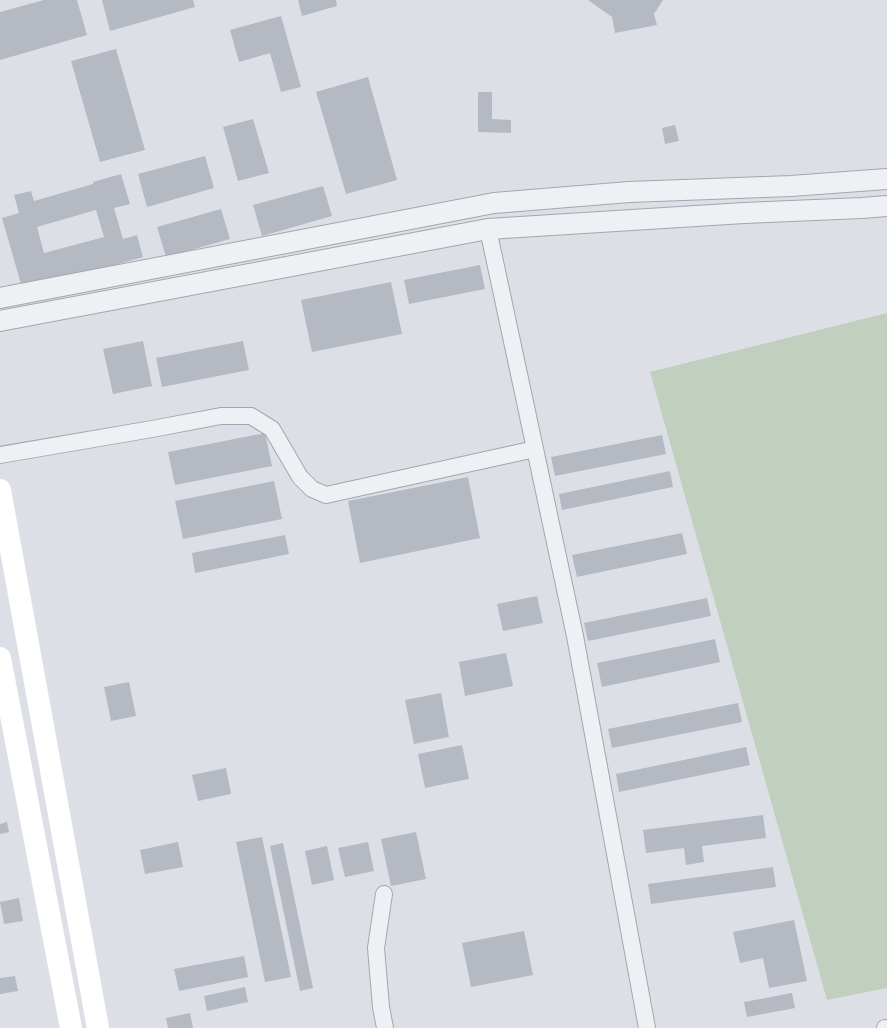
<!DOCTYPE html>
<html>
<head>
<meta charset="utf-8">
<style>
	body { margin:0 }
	canvas { display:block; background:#dce0e6 }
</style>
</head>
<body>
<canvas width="887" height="1028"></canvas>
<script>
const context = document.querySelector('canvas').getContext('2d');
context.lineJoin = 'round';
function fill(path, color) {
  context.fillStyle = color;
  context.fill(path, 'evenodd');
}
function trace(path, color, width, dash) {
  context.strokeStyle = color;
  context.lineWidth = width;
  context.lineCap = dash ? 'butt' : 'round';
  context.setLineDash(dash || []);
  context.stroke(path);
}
fill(new Path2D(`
	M887,313V988L827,1000L650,372Z`), '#c1cfbe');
fill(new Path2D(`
	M44,0H77L87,35L0,60V12Z
	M102,0H193L195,7L110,31Z
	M298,0H336L337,6L302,16Z
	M588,0H663L654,14L657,25L615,33L612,17Z
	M281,16L301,87L281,92L270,53L239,62L230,30Z
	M116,49L145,150L100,162L71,61Z
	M368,77L397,180L346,194L316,92Z
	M478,92H492V119L511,120V133L478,132Z
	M253,119L269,173L238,181L223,127Z
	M675,125L679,141L665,144L662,128Z
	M205,156L214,188L147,207L138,174Z
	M121,174L130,204L114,208L123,239L137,235L143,257L23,291L2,218L19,213L14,195L31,191L34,201L93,184V182ZM96,210L104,237L44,253L37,227Z
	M323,186L332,216L262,236L253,205Z
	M221,209L230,239L166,257L157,227Z
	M480,265L485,289L409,304L404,280Z
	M391,282L402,334L312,352L301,300Z
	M143,341L152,386L113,394L103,349Z
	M243,341L249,370L162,387L156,358Z
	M265,433L272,466L175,485L168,452Z
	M662,435L666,454L555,476L551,457Z
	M670,471L673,487L562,510L559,494Z
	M468,477L480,538L360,563L348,501Z
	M274,481L282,519L183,539L175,501Z
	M682,533L687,554L577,577L572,555Z
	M285,535L289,554L195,573L192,553Z
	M537,596L543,623L503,631L497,604Z
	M707,598L711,616L588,641L584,623Z
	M715,639L720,662L602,687L597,663Z
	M506,653L513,686L465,696L459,662Z
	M129,682L136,716L111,721L104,687Z
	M441,693L449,737L414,744L405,700Z
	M738,703L742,722L612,748L608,729Z
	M462,745L469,779L425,788L418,754Z
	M746,747L750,765L619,792L616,774Z
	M226,768L231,794L198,801L192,775Z
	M763,815L766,838L702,846L704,862L686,865L684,848L646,853L643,830Z
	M7,822L9,832L0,834V824Z
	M416,832L426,879L391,886L381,839Z
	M262,837L291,977L265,982L236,842Z
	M178,842L183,867L145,874L140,850Z
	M368,842L374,871L345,877L338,848Z
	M283,843L313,988L300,991L270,846Z
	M327,846L334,880L312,885L305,851Z
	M773,867L776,887L651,904L648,884Z
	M19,898L23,921L4,924L0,902Z
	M794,920L807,981L769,988L763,958L740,963L733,932Z
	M524,931L533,975L471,987L462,943Z
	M244,956L248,977L179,991L174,969Z
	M15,976L18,991L0,994V978Z
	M245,987L248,1002L207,1011L204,996Z
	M792,993L795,1008L747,1017L744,1002Z
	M190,1013L193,1028H168L166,1018Z`), '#b4b9c2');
const minor = new Path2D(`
	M488,229L575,636L647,1028
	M0,455L152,429L221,416H251L272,429L300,477L312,489L326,495L535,449
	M384,894L376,948L381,1007L385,1028
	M885,1028H887`);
const tertiary = new Path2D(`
	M0,298L494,203L629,192L791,186L887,179
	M0,321L488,229L744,213L862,208L887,206`);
trace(minor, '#a2a7af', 18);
trace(tertiary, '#a2a7af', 22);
trace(minor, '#eff0f4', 16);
trace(tertiary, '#eff0f4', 20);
trace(new Path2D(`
	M0,490L98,1028
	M0,658L71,1028`), '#fff', 22);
</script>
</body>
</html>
